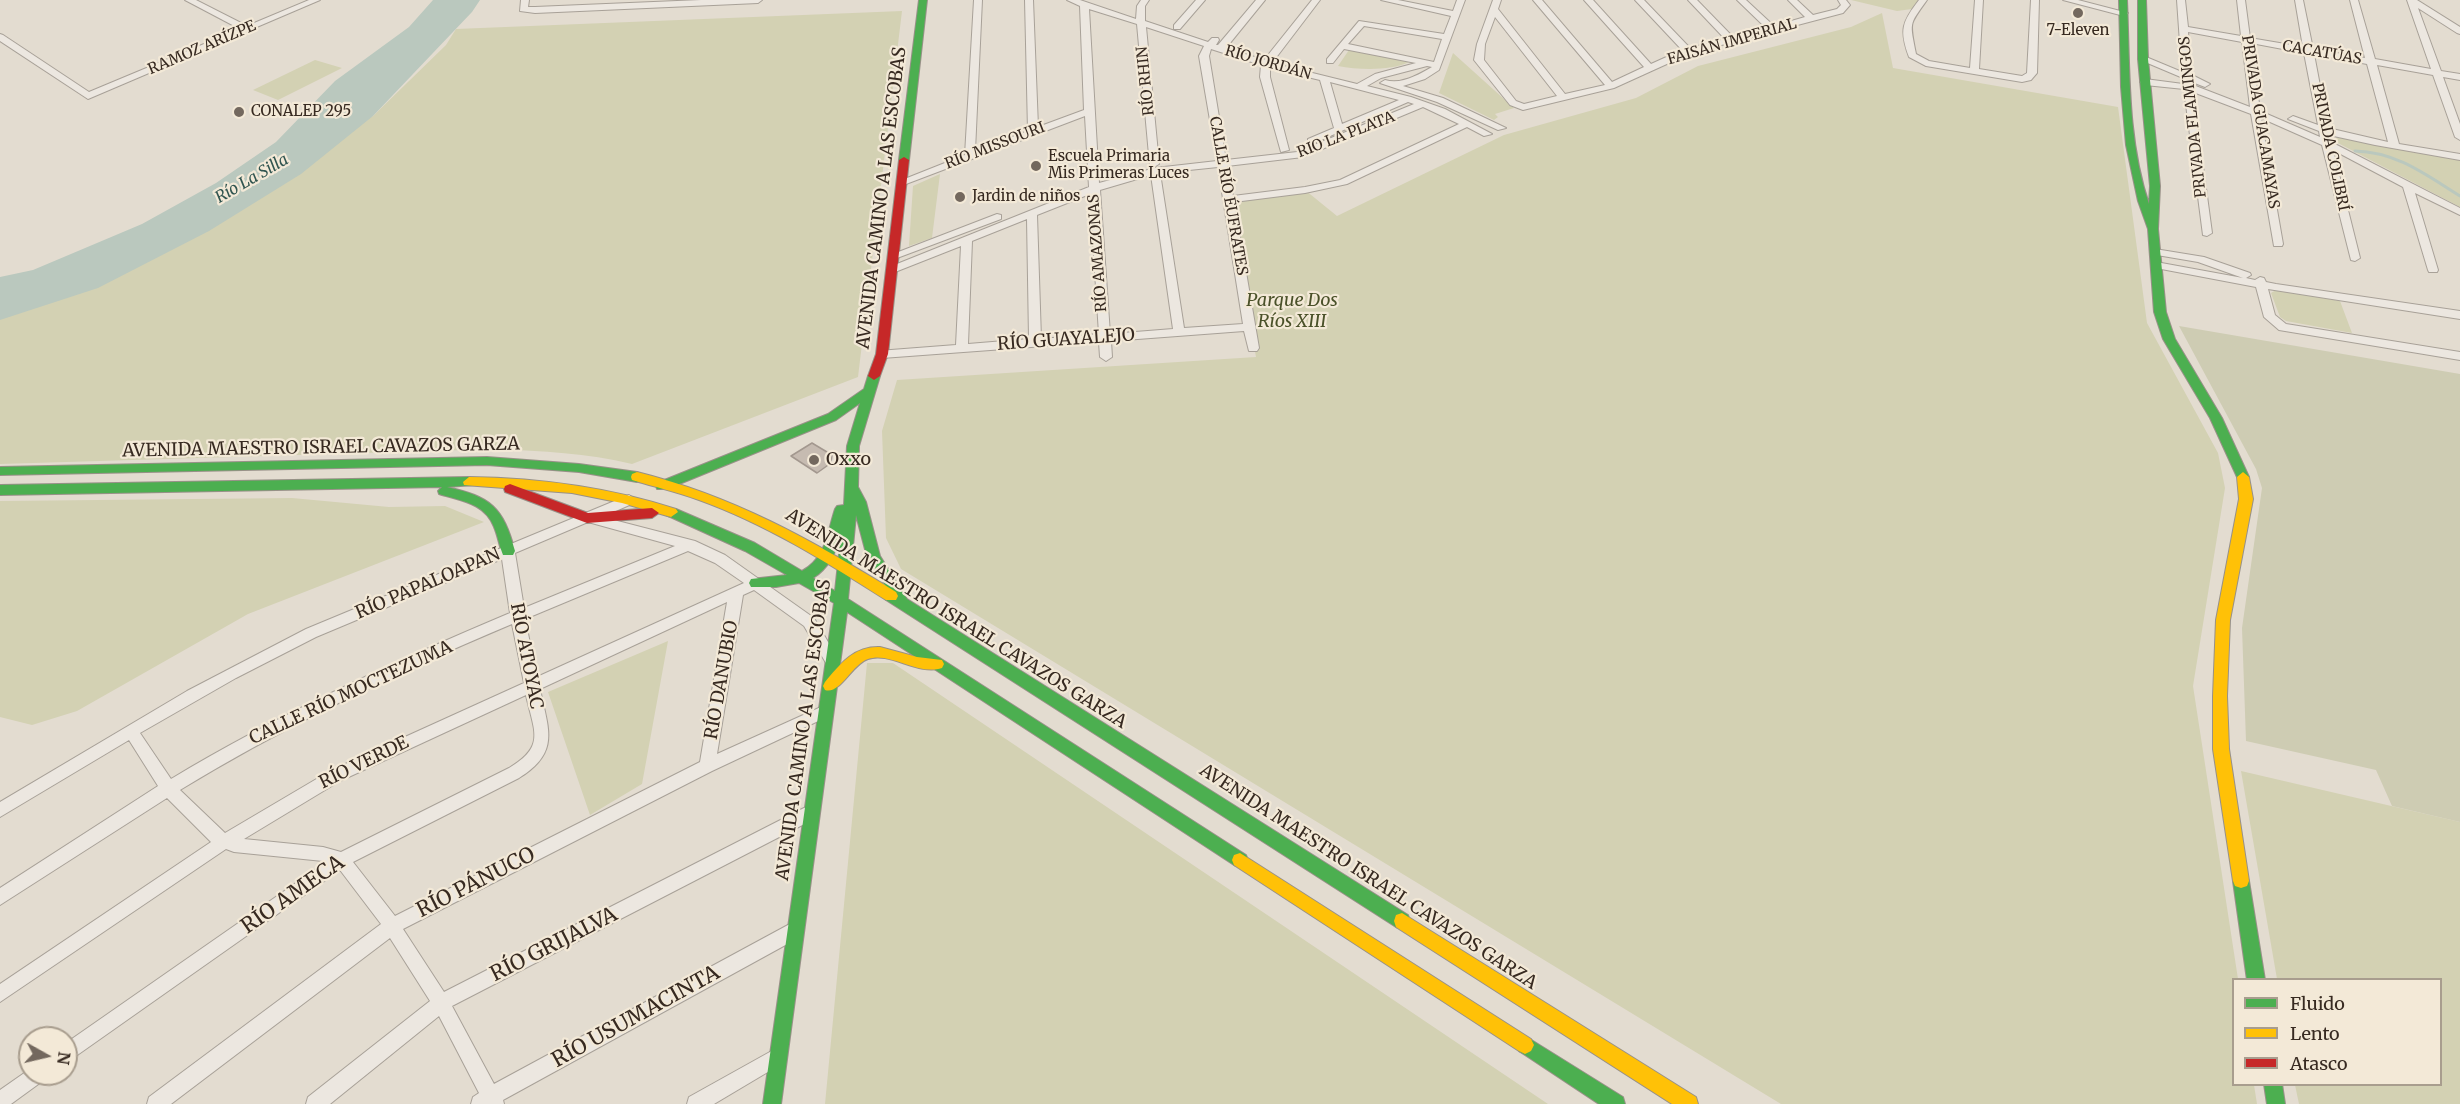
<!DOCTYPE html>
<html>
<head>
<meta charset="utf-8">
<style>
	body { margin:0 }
	#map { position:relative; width:2460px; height:1104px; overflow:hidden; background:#e3dcd0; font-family:Merriweather,serif }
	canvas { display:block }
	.legend { position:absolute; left:2232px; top:978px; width:210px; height:108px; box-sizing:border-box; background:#f3e9d7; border:2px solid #a89d8e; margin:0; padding:8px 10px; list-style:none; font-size:18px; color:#372a21 }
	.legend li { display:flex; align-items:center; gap:12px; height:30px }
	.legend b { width:30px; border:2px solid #a89d8e }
	.north { position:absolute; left:18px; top:1026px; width:60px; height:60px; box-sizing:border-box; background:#f3e9d7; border:2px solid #a89d8e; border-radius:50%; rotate:98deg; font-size:16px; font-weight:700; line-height:24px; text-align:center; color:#372a21 }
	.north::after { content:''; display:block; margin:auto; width:21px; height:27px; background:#73685e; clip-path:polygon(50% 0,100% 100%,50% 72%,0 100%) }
</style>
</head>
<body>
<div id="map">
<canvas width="2460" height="1104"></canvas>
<ul class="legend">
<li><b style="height:8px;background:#4caf50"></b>Fluido</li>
<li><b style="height:8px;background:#ffc107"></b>Lento</li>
<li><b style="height:8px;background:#c62828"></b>Atasco</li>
</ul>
<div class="north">N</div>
</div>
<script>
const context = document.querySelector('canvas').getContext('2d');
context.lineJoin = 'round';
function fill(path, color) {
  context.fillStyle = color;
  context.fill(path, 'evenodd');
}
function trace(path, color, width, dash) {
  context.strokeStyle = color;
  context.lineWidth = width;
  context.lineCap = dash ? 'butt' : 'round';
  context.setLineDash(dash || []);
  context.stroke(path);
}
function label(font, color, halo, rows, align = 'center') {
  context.font = font + ' Merriweather,serif';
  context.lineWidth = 4.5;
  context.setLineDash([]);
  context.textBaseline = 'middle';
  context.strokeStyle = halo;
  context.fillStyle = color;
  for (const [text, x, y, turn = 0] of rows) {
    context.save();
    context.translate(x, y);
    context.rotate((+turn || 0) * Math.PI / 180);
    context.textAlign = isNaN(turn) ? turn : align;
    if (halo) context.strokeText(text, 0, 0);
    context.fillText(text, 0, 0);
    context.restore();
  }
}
fill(new Path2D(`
	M1851,0H1918L1912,9L1897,11Z
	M902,11L858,377L632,464C587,453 542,451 496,449L0,464V307L373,116L446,45L456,29Z
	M1882,13L1893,68L2118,107L2147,323L2218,453L2225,488L2193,686L2238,979L2234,980V1084L2254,1085L2257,1104H1781L901,569L886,538L882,431L897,380L1256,357L1229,200L1305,190L1337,216L1504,135L1636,98L1698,66L1851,27Z
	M1349,50L1409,62C1391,71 1359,70 1338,66Z
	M1453,53L1514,108L1495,114L1498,117L1494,120L1439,93Z
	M315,60L342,68L278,100L253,90Z
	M2336,137L2460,160V207L2336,142Z
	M940,174L932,238L909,246L913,186Z
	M2276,290L2340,301L2352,333L2286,321L2280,317L2271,293Z
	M292,498L389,507L445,506L484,522L248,614L77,711L32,725L0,717V501Z
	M668,641L642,784L590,815L548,692Z
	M867,663H893L1548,1104H825Z
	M2241,771L2460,822V1104H2299L2295,1085L2440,1084V980L2277,979Z`), '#d3d1b3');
fill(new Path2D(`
	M2179,326L2460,374V822L2392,806L2376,770L2246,741L2242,628L2262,488L2256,469Z`), '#ceccb3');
fill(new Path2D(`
	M433,0H480L472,12L373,116L301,174L209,231L98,288L0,320V277L33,270L142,224L216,183L276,142L335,81L409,27Z`), '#bac8be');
trace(new Path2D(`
	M2355,151C2397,152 2426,175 2460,196`), '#bac8be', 3);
const building = new Path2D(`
	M812,443L832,455L831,463L817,473L791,456Z`);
fill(building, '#c6bbb1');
trace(building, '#a3988f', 1.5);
const street = new Path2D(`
	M185,0H196L247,26L309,0H320L88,99L0,41V34L3,35L89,92L240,29Z
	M521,0H529L528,7H535L701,0H762L758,3L535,13L520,11Z
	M974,0H982L975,151L1028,131L1025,0H1033L1038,127L1084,110L1080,6L1067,0H1080L1136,19L1137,6L1141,0H1149L1145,6V21L1208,42L1212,38H1218L1219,40L1216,45H1218L1256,0H1265L1226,48L1264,60L1312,0H1320L1272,63L1357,84L1375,74L1416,63L1344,49L1333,63H1327V59L1359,21L1444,34L1451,16L1381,0H1398L1453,11L1457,0H1465L1439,70L1425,79L1403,86L1443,98L1506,128L1498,130L1437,102L1380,83L1385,80C1401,85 1418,75 1432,67L1427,66L1381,78L1367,86L1411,97L1445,109L1492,134L1484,136L1467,127L1347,184L1305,193L1234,202L1259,348L1257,351H1249L1244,331L1111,341L1112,357L1106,361L1100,357L1099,342L882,358L878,357L876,354L878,351L956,345L961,246L895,272H887V268L1089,187L1085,116L906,184H898L897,182L965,155ZM1089,9L1137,24L1150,166L1154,167L1159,164L1146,27L1204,46L1199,56L1217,161L1155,168L1099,183ZM1364,26L1442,39L1434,62L1348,44ZM1211,49L1261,65L1260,77L1281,152L1289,150L1270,77V68L1320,80L1334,128L1308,139V143H1314L1408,102L1414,104L1297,152L1226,160L1209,56ZM1330,82L1399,100L1342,124ZM1423,107L1459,124L1340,180L1305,187L1233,196L1227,166L1303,157ZM1218,167L1243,324L1184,328L1160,173ZM1151,175L1173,329L1110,334L1100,190ZM1090,194L1099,334L1041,339L1037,215ZM1027,219L1029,339L968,344L972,241Z
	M1196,0H1205L1180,29H1174V25Z
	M1493,0H1501L1498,9L1565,94L1605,85L1533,0H1542L1612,82L1644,67L1584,0H1593L1651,64L1682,50L1635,0H1644L1690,48L1725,39L1688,0H1697L1733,37L1766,28L1737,0H1746L1774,26L1805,17L1788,0H1797L1813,15L1837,9L1841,5L1838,0H1846L1850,5L1843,13L1691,53L1614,88L1523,110L1510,105L1474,60L1477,44ZM1495,17L1557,96L1524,104L1516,101L1484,60L1485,44Z
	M1919,0H1927C1908,26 1910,22 1916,54L1929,61L1970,68L1975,0H1983L1979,69L2022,76L2027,73L2031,0H2039L2037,73L2031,80L2022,82L1926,66L1909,57C1899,30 1902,22 1919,0Z
	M2063,0H2078L2128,13L2124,16Z
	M2177,0H2185L2188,27L2241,36L2237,0H2245L2250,38L2303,47L2295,0H2303L2313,49L2365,58L2350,0H2358L2375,59L2431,69L2407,0H2417L2460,27V34L2457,33L2418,8L2441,71L2460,74V80L2443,77L2460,124V140L2455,137L2433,75L2377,65L2399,144L2460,154V160L2375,145L2329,135L2331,142L2460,208V215L2415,193L2438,270L2437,272H2429L2428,270L2403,187L2333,150L2360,258L2355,261L2351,260L2322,145L2261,118L2283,244L2282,246H2274L2251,114L2193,92L2212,233L2207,236L2203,235L2184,89L2145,85L2140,82L2145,79L2183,84V78L2138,59L2146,57L2182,72ZM2188,32L2242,42L2250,107L2193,85L2192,82L2205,87L2210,84L2192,75ZM2251,43L2304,53L2318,125L2293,116L2288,119L2319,131L2320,137L2260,111ZM2314,54L2367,64L2388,142L2328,128Z
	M997,214L1001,215V219L897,258L893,259L888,256Z
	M2155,249L2204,257L2250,273L2251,275L2246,278L2255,280L2260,277L2264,278L2266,282L2276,284L2460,311V319L2268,289L2275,315L2286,324L2460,352V360L2279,330L2264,317L2256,287L2156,268L2151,265L2156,262L2243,278L2198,262L2151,254V250Z
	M629,495L636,500L634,503L602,517L695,541L725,555L814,618L838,659L836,663L831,665L826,663L804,626L754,590L743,595L717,754L821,707L826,705L831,707L833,711L831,715L712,771L403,929L444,992L804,808L810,806L816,808L818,813L816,818L452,1006L494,1084L788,925L794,923L800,925L802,931L800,937L503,1100L504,1104H471L473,1097L479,1093L439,1016L330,1104H306L308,1097L430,1001L390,938L171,1104H147L149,1097L381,924L340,870L66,1063V1043L326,862L323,861L234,852L226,849L0,1002V984L211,842L167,798L0,905V888L158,786L129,740L0,817V802L187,691L306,629ZM588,522L675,546L524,608L515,553ZM688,551L715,563L744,583L537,677L525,619ZM502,559L510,613C394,662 279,714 171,779L140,733L236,678L316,637ZM727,602L700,762L395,916L353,862L519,778C561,752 548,729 540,689ZM512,624L524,683L330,771L225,833L180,790C286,725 398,672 512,624ZM526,695C534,732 546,746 509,768L341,852L323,847L244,839L340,781Z
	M777,1048L783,1051L786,1057L783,1063L714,1104H687L689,1097Z
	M30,1069V1074H47L44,1080L11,1104H0V1090Z`);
const fast = new Path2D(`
	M919,0H927L909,160L904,163L899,160Z
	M2119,0H2127C2130,68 2127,139 2149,204L2150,186L2138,59V0H2146L2148,59L2160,186L2158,229L2166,312L2175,339L2222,418L2249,477L2243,482L2237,477L2210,418L2163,339L2154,312L2148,229L2138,201L2126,145L2121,87Z
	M874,372L880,376L859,446L858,487L866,502L880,556L907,599L1408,915L1410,921L1408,927L1402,929L1396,927L886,600L884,596L889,591L867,557L856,515L848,599L1246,855L1248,860L1246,865L1240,867L1234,865L847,612L781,1104H763L834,603L799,583L776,587H751L749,583L751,579L787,575L745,551L666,515L664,512L666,509H676L755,543L802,571C826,558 827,533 835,509L837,506L844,505L847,446L860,403L836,420L667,489H657L656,486L657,483L828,414L864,389L868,376ZM841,535L835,591L813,578C829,568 836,552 841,535Z
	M487,457L579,464L637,472L643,477L637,482L579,472L487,465L0,475V467Z
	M469,477L475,482L474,485L447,487C491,497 503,507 515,551L513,555H503C499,546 498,536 494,527C485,503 461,501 439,494L438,491L442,487L0,495V485Z
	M2241,874L2247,876L2249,881L2265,980H2247L2233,881L2235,876Z
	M1525,1036L1623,1097L1625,1104H1599L1519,1051L1516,1045L1519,1039Z
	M2264,1084H2282L2285,1104H2267Z`);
const slow = new Path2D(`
	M637,472C733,496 812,540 896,592L898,596L896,600H886C826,562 766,524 699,500C677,492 655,487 632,480L631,477L632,474Z
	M2243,472L2249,477L2253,499L2230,620L2227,696L2229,749L2249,881L2247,886L2241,888L2235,886L2233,881L2213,749V696L2216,620L2239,499L2237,477Z
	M469,477C540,478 608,487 676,509L678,512L671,517L622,503L572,493L464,485L463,482Z
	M880,647L917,657L942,660L944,664L942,668C917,676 890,651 868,659C852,664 840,695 825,690L823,686L825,682C840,664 854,646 880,647Z
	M1240,853L1531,1039L1534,1045L1531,1051L1525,1054L1519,1051L1234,865L1232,860L1234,855Z
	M1402,913L1696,1097L1698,1104H1672L1396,927L1394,921L1396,915Z`);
const jam = new Path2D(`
	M904,157L909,160L888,354L880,376L874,380L868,376L876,354L899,160Z
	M510,484L588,513L652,508L659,513L652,518L587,523L505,492L504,489L505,486Z`);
trace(street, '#a8a198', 2);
trace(fast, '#989188', 2);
trace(slow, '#989188', 2);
trace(jam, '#989188', 2);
fill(street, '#ece7e0');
fill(fast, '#4caf50');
fill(slow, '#ffc107');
fill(jam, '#c62828');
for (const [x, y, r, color] of [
	[2078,13,6,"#73685e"],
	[239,112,6,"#73685e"],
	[1036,166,6,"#73685e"],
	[960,197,6,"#73685e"],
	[814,460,6,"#73685e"]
]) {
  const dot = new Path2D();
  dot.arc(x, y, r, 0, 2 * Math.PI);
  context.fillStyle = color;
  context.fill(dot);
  trace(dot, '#f3e9d7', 2);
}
label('15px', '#372a21', '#f3e9d7', [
	["7-Eleven",2078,31,"center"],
	["CONALEP 295",251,112],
	["Escuela Primaria",1048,157],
	["Mis Primeras Luces",1048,174],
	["Jardin de niños",972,197]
], 'left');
label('15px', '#372a21', '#f3e9d7', [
	["FAISÁN IMPERIAL",1732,42,-16],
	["RAMOZ ARÍZPE",202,48,-23],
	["CACATÚAS",2322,53,10],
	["RÍO JORDÁN",1268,63,16],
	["RÍO RHIN",1146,81,-96],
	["PRIVADA FLAMINGOS",2193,117,-96],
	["PRIVADA GUACAMAYAS",2260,122,81],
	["RIO LA PLATA",1346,135,-21],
	["RÍO MISSOURI",995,146,-21],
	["PRIVADA COLIBRÍ",2330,147,78],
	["CALLE RÍO ÉUFRATES",1228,196,80],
	["RÍO AMAZONAS",1098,253,-94]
]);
label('italic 16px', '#315550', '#f3e9d7', [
	["Río La Silla",252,179,-30]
]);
label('18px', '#372a21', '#f3e9d7', [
	["AVENIDA CAMINO A LAS ESCOBAS",882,198,-83],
	["RÍO GUAYALEJO",1066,340,-4],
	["AVENIDA MAESTRO ISRAEL CAVAZOS GARZA",321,448,-1],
	["RÍO PAPALOAPAN",428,584,-23],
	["AVENIDA MAESTRO ISRAEL CAVAZOS GARZA",956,619,32],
	["RÍO ATOYAC",526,656,79],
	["RÍO DANUBIO",722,680,-80],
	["CALLE RÍO MOCTEZUMA",351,693,-25],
	["AVENIDA CAMINO A LAS ESCOBAS",804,730,-82],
	["RÍO VERDE",364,763,-26],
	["AVENIDA MAESTRO ISRAEL CAVAZOS GARZA",1368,877,33]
]);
label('italic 18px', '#4a5129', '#f3e9d7', [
	["Parque Dos",1292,301],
	["Ríos XIII",1292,322]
]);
label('18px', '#372a21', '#f3e9d7', [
	["Oxxo",826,460]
], 'left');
label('21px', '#372a21', '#f3e9d7', [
	["RÍO PÁNUCO",476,883,-27],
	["RÍO AMECA",293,895,-35],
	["RÍO GRIJALVA",554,945,-27],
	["RÍO USUMACINTA",636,1017,-29]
]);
</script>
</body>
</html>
